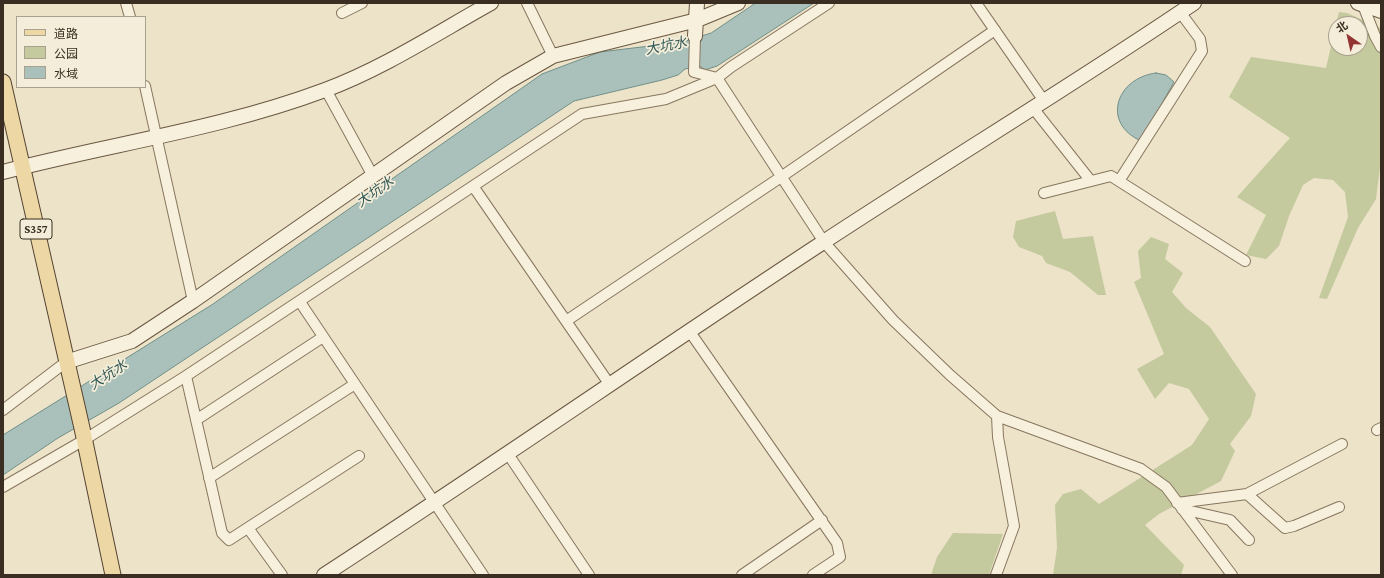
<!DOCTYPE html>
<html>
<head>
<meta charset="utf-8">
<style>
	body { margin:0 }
	#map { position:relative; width:1384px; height:578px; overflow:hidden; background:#ece3c9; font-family:"Crimson Pro","Noto Sans SC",serif }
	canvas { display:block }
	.frame { position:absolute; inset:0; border:4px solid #392e21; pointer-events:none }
	.legend { position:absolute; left:16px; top:16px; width:130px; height:72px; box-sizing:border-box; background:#f4edd9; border:1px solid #a9a18f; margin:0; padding:5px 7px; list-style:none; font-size:12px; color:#392e21 }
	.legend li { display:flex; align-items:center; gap:8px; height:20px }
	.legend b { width:20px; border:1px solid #a9a18f }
	.north { position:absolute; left:1328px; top:16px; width:40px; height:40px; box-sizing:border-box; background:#f4edd9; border:1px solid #a9a18f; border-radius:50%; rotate:326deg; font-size:11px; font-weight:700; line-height:16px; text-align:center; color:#392e21 }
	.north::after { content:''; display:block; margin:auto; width:14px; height:18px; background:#933433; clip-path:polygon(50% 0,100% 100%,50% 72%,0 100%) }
</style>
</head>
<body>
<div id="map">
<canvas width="1384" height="578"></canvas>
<div class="frame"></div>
<ul class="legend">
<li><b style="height:5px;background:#ecd7a5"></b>道路</li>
<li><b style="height:11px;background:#c4ca9e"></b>公园</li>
<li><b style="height:11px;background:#aac1bb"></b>水域</li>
</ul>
<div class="north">北</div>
</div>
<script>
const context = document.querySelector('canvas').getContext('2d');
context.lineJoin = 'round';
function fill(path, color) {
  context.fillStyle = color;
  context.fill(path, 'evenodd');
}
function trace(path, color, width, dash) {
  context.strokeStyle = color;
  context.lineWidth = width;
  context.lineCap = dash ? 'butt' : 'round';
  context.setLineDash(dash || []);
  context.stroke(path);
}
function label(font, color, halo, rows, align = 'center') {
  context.font = font + ' "Crimson Pro","Noto Sans SC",serif';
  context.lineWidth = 3.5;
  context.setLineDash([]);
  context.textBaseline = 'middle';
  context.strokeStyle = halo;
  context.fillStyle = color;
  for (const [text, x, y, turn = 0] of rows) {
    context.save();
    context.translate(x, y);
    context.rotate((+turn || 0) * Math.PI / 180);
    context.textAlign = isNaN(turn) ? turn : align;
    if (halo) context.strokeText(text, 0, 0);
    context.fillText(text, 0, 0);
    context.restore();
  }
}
fill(new Path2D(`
	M1339,12L1347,13L1381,28V159L1376,199L1358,228L1327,299L1319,298L1348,217L1345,192L1333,180L1314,178L1303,185L1289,216L1279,246L1266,259L1246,255L1266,215L1237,197L1290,138L1229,97L1251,57L1326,68L1336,25V48H1360V24H1336Z
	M1055,211L1063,239L1093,236L1106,295H1098L1070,272L1046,263L1042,256L1019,247L1013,237L1016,221Z
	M1151,237L1169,244L1165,259L1183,273L1172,292L1186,308L1210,327L1256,394L1251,416L1230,444L1235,451L1221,481L1159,514L1145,525L1184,565L1181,575H1053L1057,548L1055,505L1063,494L1081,489L1099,504L1192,445L1209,419L1189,389L1169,383L1155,399L1137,369L1164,354L1134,282L1141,278L1138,251Z
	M953,533L1003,534L989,575H931L937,557Z`), '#c4ca9e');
const water = new Path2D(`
	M756,3H814L717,66L705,70L700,66L685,69L678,75L662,80L574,101L119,403L58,438L3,475V435L213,304L542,74L600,52L683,42L711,33Z
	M1156,73L1166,75L1174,82L1141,141C1101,123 1116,78 1156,73Z`);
fill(water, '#aac1bb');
trace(water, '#718f88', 1);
const street = new Path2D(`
	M126,3L130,17
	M527,3L553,56
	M976,3L1044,101
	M1363,5L1375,36L1381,47
	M342,13L362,3
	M695,36L694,72L717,78L824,242L893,320L950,375L997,416L1141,469L1166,487L1232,575
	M145,86L193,301
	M326,90L373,176
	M1033,108L1090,180
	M1119,181L1202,51L1200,39L1180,12
	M473,186L610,385
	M1044,193L1111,176L1245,261
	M300,302L483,575
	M566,321L781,177L995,30
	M690,332L837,543L840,557L813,575
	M186,376L222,533L229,540L359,456
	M3,410L66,362
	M196,420L323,337
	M1377,430L1381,428
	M508,454L589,575
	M209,478L355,384
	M3,487L84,440L186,376L582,114L666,99L717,78L731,67L829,3
	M1247,494L1342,444
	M1177,503L1247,494L1285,528L1294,526L1339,507
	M1182,509L1230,520L1249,540
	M248,528L282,575
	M742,575L822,520
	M996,575L1014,526L998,437L997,416`);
const secondary = new Path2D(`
	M1358,3L1381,11
	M695,36L697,3
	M3,172C110,144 221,129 325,90C384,68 437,33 491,3
	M66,362L132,341L193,301L506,83L553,56L697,20L738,3
	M324,575C492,466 657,351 825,241C947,161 1073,85 1194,3`);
const primary = new Path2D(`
	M3,82L82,428L113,575`);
trace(street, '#88765f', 12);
trace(secondary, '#6a5742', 16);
trace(primary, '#564433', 17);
trace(street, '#f7f0dc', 10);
trace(secondary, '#f7f0dc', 14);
trace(primary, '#ecd7a5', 15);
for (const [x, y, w] of [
	[36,229,32]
]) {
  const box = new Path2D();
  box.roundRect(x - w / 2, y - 10, w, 20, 3);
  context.fillStyle = '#f4edd9';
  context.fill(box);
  trace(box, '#392e21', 1);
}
label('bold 12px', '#392e21', null, [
	["S357",36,229]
]);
label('italic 14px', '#325856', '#f4edd9', [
	["大坑水",666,46,-11],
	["大坑水",375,192,-35],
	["大坑水",108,375,-33]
]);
</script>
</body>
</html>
